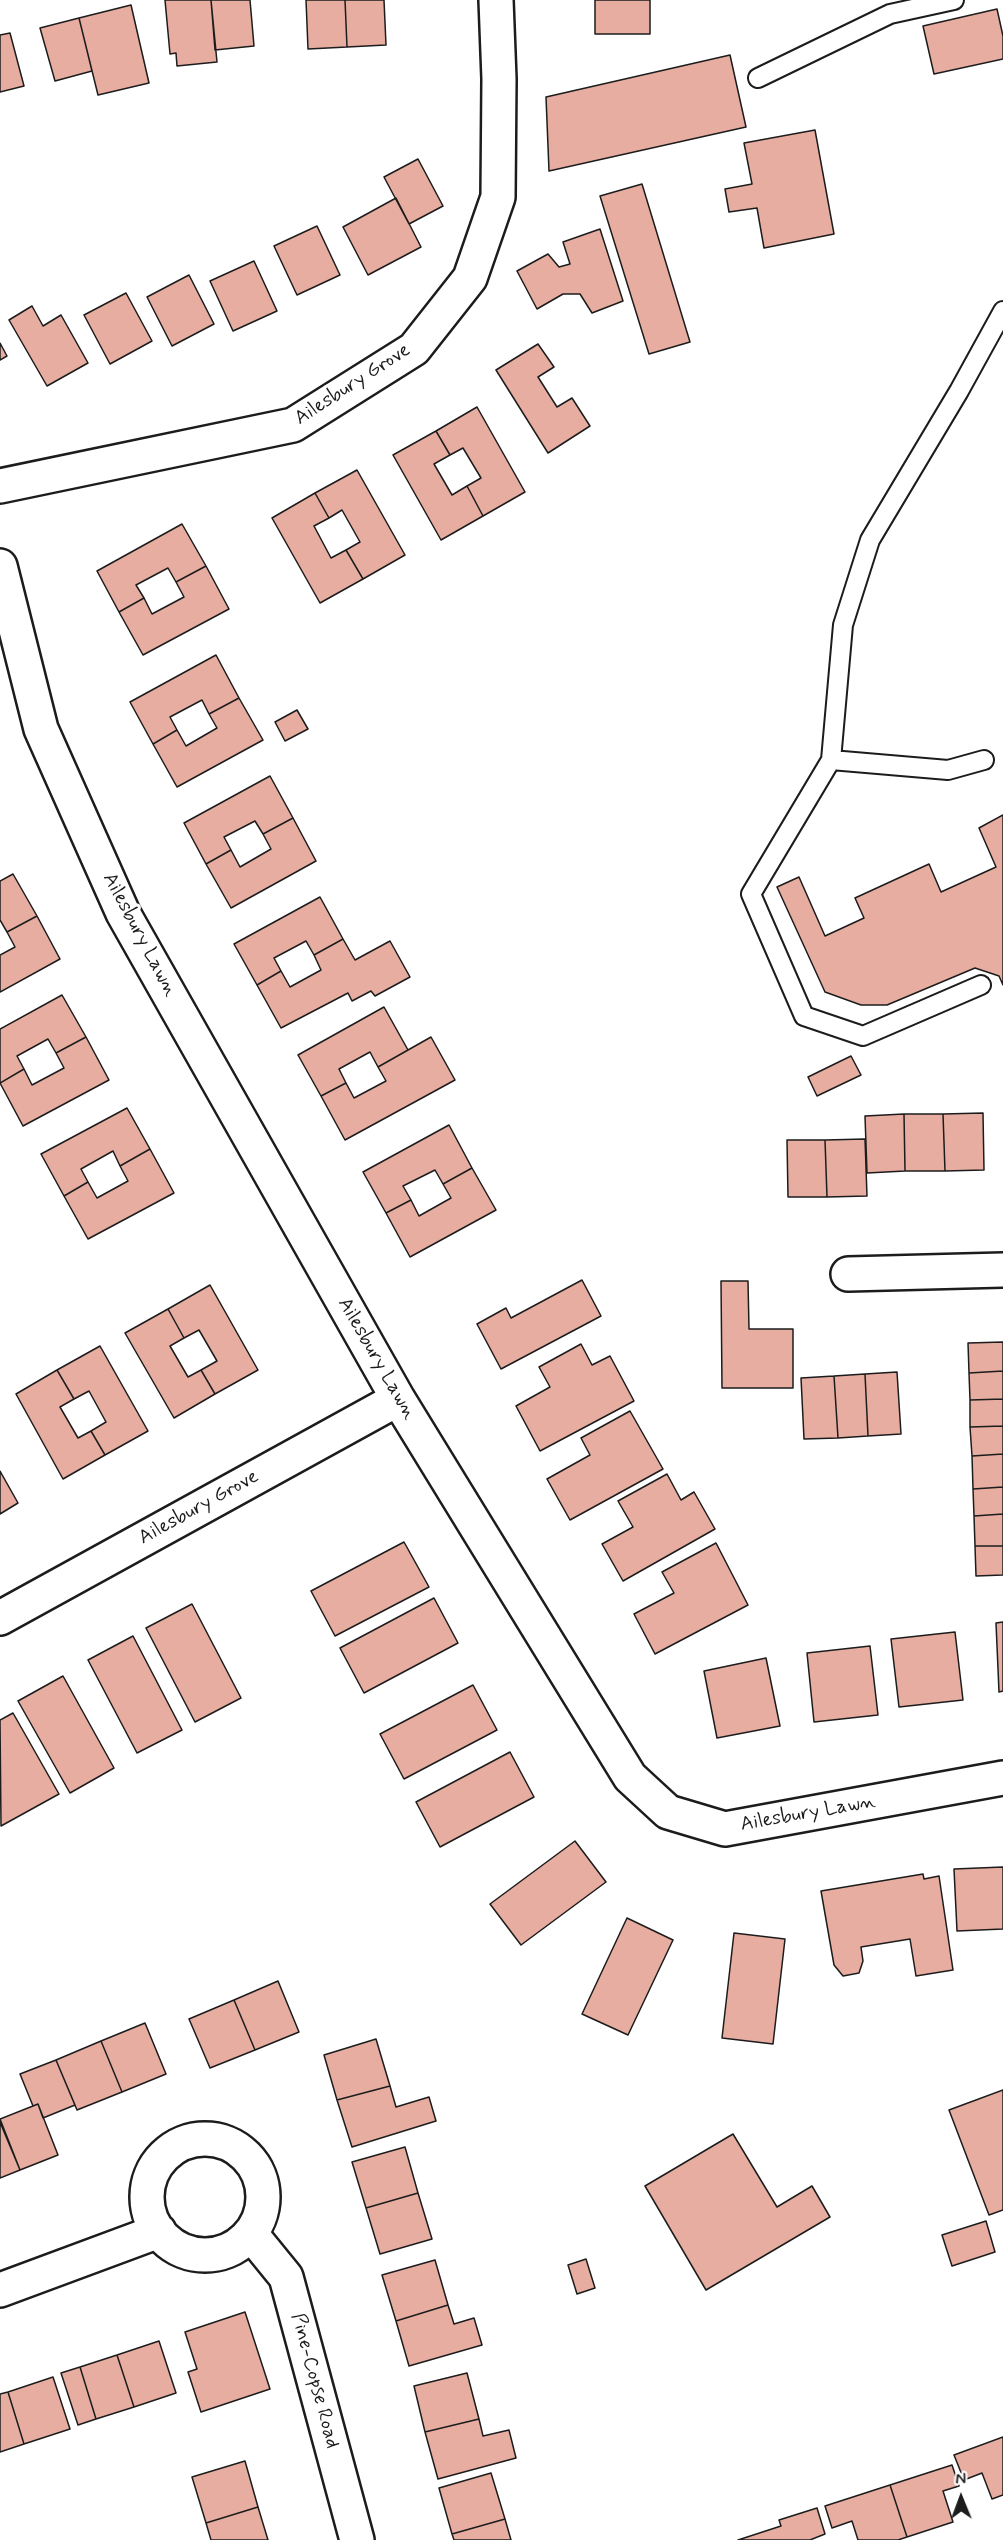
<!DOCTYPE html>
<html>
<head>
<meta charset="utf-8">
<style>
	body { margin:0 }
	#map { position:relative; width:1003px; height:2540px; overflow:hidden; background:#fff; font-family:Mynerve,sans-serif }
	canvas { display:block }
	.north { position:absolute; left:931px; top:2468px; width:60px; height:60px; -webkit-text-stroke:4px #fff; paint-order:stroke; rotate:359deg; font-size:16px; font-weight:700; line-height:24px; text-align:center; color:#1c1c1c }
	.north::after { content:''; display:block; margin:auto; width:21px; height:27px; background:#1c1c1c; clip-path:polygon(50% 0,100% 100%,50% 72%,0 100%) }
</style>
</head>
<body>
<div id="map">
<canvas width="1003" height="2540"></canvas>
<div class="north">N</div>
</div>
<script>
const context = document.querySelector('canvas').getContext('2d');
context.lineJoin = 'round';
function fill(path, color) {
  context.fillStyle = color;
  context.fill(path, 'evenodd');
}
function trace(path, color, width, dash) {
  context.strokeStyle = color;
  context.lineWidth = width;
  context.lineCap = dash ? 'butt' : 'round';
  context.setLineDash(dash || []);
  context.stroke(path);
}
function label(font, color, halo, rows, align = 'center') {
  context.font = font + ' Mynerve,sans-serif';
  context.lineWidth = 6;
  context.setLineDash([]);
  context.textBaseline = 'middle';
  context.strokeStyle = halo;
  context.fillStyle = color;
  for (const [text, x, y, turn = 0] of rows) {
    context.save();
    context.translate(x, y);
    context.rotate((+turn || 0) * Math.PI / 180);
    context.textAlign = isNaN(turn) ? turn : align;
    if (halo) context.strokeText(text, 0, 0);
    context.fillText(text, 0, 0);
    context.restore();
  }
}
const building = new Path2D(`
	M165,0H211L217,62L177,66L176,53L170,54Z
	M211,0H250L254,46L215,50Z
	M306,0H345L347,47L308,49Z
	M345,0H384L386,45L347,47Z
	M595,0H650V34H595Z
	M131,5L149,83L98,95L79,18Z
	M997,9L1003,36V59L934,74L923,26Z
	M79,18L92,71L55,81L40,28Z
	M10,33L24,86L0,92V35Z
	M730,55L746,127L549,171L546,97Z
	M815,130L834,234L764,248L757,208L729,212L725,189L752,184L744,143Z
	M418,159L443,206L409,224L384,177Z
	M642,184L690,342L649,354L600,196Z
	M396,198L421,247L368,275L343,227Z
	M317,226L340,275L297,295L274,246Z
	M600,229L623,301L592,313L580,294H563L537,309L517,271L548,254L559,267L570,264L563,242Z
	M254,261L277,311L233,331L210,281Z
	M189,275L214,324L172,346L147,297Z
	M126,293L152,341L110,364L84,315Z
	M32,306L43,326L61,315L88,363L47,386L9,320Z
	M0,343L7,356L0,360Z
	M538,344L554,367L538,377L557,407L572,398L590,426L548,453L496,370Z
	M477,407L525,492L483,516L467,486L481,478L463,448L450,455L436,431Z
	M436,431L450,455L434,464L452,495L467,486L483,516L441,540L393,455Z
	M357,470L405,555L363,579L346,550L360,542L342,510L329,518L315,493Z
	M315,493L329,518L314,526L331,558L346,550L363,579L320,603L272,518Z
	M182,524L206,566L176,582L168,568L136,585L144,598L119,612L97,571Z
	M206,566L229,609L143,655L119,612L144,598L152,614L184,597L176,582Z
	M216,655L239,698L209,714L202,700L170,717L177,730L153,744L130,702Z
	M239,698L263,740L177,787L153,744L177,730L186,746L217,728L209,714Z
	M297,710L308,729L285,741L275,722Z
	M270,776L293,818L263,834L255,821L224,837L231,850L206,864L184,823Z
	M1003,815V985L999,976L975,968L887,1005H861L825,992L777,887L799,877L825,936L864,918L855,898L929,864L941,892L996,867L979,828Z
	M293,818L316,861L231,908L206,864L231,850L240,867L271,849L263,834Z
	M13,874L37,916L7,932L0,920V881Z
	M320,897L343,939L314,955L306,941L274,958L281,971L257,985L234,944Z
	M37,916L60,959L0,992V955L15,947L7,932Z
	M343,939L355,960L390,941L410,977L375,996L371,991L352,1001L348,993L281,1028L257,985L281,971L290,987L321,970L314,955Z
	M62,995L86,1037L56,1053L48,1039L17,1056L24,1069L0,1083V1029Z
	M384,1007L408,1050L378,1067L370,1052L339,1069L346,1083L321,1096L298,1055Z
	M86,1037L109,1080L23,1126L0,1083L24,1069L32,1085L64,1068L56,1053Z
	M431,1037L455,1080L345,1140L321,1096L346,1083L354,1098L386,1081L378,1067Z
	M851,1056L861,1075L817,1096L808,1077Z
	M127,1108L150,1149L120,1166L113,1151L81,1169L88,1182L64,1196L41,1154Z
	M983,1113L984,1170L945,1171L943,1114Z
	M904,1114H943L945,1171H905Z
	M904,1114L905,1171L867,1173L865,1116Z
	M449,1125L472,1168L443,1184L435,1170L403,1186L411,1200L386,1213L363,1172Z
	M865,1139L867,1196L827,1197L825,1140Z
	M787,1140H825L827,1197H788Z
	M150,1149L174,1193L88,1239L64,1196L88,1182L97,1198L128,1181L120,1166Z
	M472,1168L496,1210L410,1257L386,1213L411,1200L419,1216L451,1198L443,1184Z
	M582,1280L601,1316L501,1369L477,1324L506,1308L511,1318Z
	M721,1281H748L749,1329H793V1388H722Z
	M210,1285L258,1370L215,1394L201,1370L217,1361L199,1330L184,1338L168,1309Z
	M168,1309L184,1338L170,1346L188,1377L201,1370L215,1394L174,1418L125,1333Z
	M1003,1342V1371L969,1373L968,1343Z
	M581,1344L592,1365L610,1356L634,1401L540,1451L516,1406L550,1387L539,1367Z
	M100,1346L148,1431L105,1455L91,1431L106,1422L89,1391L74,1399L57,1370Z
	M57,1370L74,1399L60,1407L78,1438L91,1431L105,1455L63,1479L16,1394Z
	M1003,1371V1399L970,1400L969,1373Z
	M897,1372L901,1434L868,1436L865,1374Z
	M865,1374L868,1436L838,1438L834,1376Z
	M834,1376L838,1438L804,1439L801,1378Z
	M1003,1399V1426L970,1427V1400Z
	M630,1411L663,1469L570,1520L547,1479L590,1455L581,1438Z
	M1003,1426V1454L972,1456L970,1427Z
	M1003,1454V1487L973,1489L972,1456Z
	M0,1471L18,1503L0,1514Z
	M667,1474L681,1500L694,1492L715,1529L623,1581L602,1544L633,1527L618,1501Z
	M1003,1487V1514L974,1516L973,1489Z
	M1003,1514V1546H975L974,1516Z
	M404,1542L429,1587L335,1636L311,1591Z
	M716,1543L748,1605L655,1654L634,1614L674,1593L662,1572Z
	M975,1546H1003V1575L976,1576Z
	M434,1598L458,1643L364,1693L340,1648Z
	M192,1604L241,1698L195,1722L146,1628Z
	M1003,1622V1691L999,1692L996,1623Z
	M955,1632L963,1700L899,1707L891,1639Z
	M133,1636L182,1730L137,1753L88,1660Z
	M870,1646L878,1715L814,1722L807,1653Z
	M766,1658L780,1726L717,1738L704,1671Z
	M63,1676L114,1768L70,1793L18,1701Z
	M473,1685L497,1730L404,1779L380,1734Z
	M13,1713L59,1794L1,1826L0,1720Z
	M510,1752L534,1797L440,1847L416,1802Z
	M575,1841L606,1882L521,1945L490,1904Z
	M1003,1867V1929L957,1931L954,1869Z
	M923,1874L924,1879L939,1876L953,1970L916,1976L910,1939L861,1947L863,1961L859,1973L843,1976L834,1965L821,1891Z
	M627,1918L673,1940L628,2035L582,2014Z
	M734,1933L785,1939L773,2044L722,2038Z
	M278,1981L299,2032L255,2050L234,2000Z
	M234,2000L255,2050L210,2068L189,2019Z
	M145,2023L166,2074L122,2092L101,2041Z
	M376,2039L390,2086L337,2100L324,2055Z
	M101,2041L122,2092L77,2110L56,2060Z
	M56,2060L75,2105L43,2118L38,2104L33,2106L20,2074Z
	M390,2086L396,2107L429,2097L436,2121L352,2147L337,2100Z
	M1003,2090V2210L989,2215L949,2110Z
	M38,2104L58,2155L20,2170L0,2119Z
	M0,2122L20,2170L0,2178Z
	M733,2134L777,2207L812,2186L830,2217L706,2290L645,2186Z
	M405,2147L418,2193L366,2208L352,2162Z
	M418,2193L432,2239L380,2254L366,2208Z
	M986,2221L995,2252L952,2266L942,2235Z
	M586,2259L595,2288L577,2294L568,2265Z
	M435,2260L448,2305L396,2321L382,2275Z
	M448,2305L454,2324L474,2318L482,2345L409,2366L396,2321Z
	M245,2312L270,2389L201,2412L188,2372L197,2369L185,2332Z
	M159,2341L176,2393L134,2407L117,2355Z
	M117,2355L134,2407L96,2419L80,2367Z
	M80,2367L96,2419L78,2425L61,2373Z
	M467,2373L479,2419L425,2432L414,2386Z
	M53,2377L70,2429L24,2444L8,2392Z
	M8,2392L24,2444L0,2452V2394Z
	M479,2419L483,2436L509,2430L516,2458L438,2479L425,2432Z
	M1003,2437V2495L992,2499L982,2473L964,2480L954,2455Z
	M245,2461L258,2507L206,2523L192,2477Z
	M952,2465L959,2486L943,2491L953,2522L907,2537L890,2485Z
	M491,2473L505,2519L452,2534L439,2488Z
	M890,2485L907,2537L898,2540H858L852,2521L832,2528L825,2506Z
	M258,2507L268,2540H211L206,2523Z
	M817,2508L825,2534L810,2540H738L781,2526L779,2520Z
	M505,2519L511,2540H454L452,2534Z`);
fill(building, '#e7ada1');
trace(building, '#1c1c1c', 1.5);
const lane = new Path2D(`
	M758,78L890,14L954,0
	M831,760L948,770L984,760
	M981,985L863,1036L804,1016L751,894L831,760L843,625L870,540L959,391L1003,311`);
const street = new Path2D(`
	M0,486L293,425L414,349L470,278L498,197L499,79L496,0
	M0,566L41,729L123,913L398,1399L630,1777L668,1812L725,1829L1003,1778
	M848,1274L1003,1270
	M0,1618L398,1399
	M147 2197a58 58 0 1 1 116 0a58 58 0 1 1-116 0Z
	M251,2234L286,2277L357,2540
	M0,2290L159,2231`);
trace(lane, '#1c1c1c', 22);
trace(street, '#1c1c1c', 38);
trace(lane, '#fff', 18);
trace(street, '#fff', 33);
label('20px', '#1c1c1c', '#fff', [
	["Ailesbury Grove",353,385,-33],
	["Ailesbury Lawn",139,935,62],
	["Ailesbury Lawn",376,1359,60],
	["Ailesbury Grove",199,1508,-29],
	["Ailesbury Lawn",808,1814,-10],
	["Pine-Copse Road",314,2381,75]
]);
</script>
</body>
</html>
